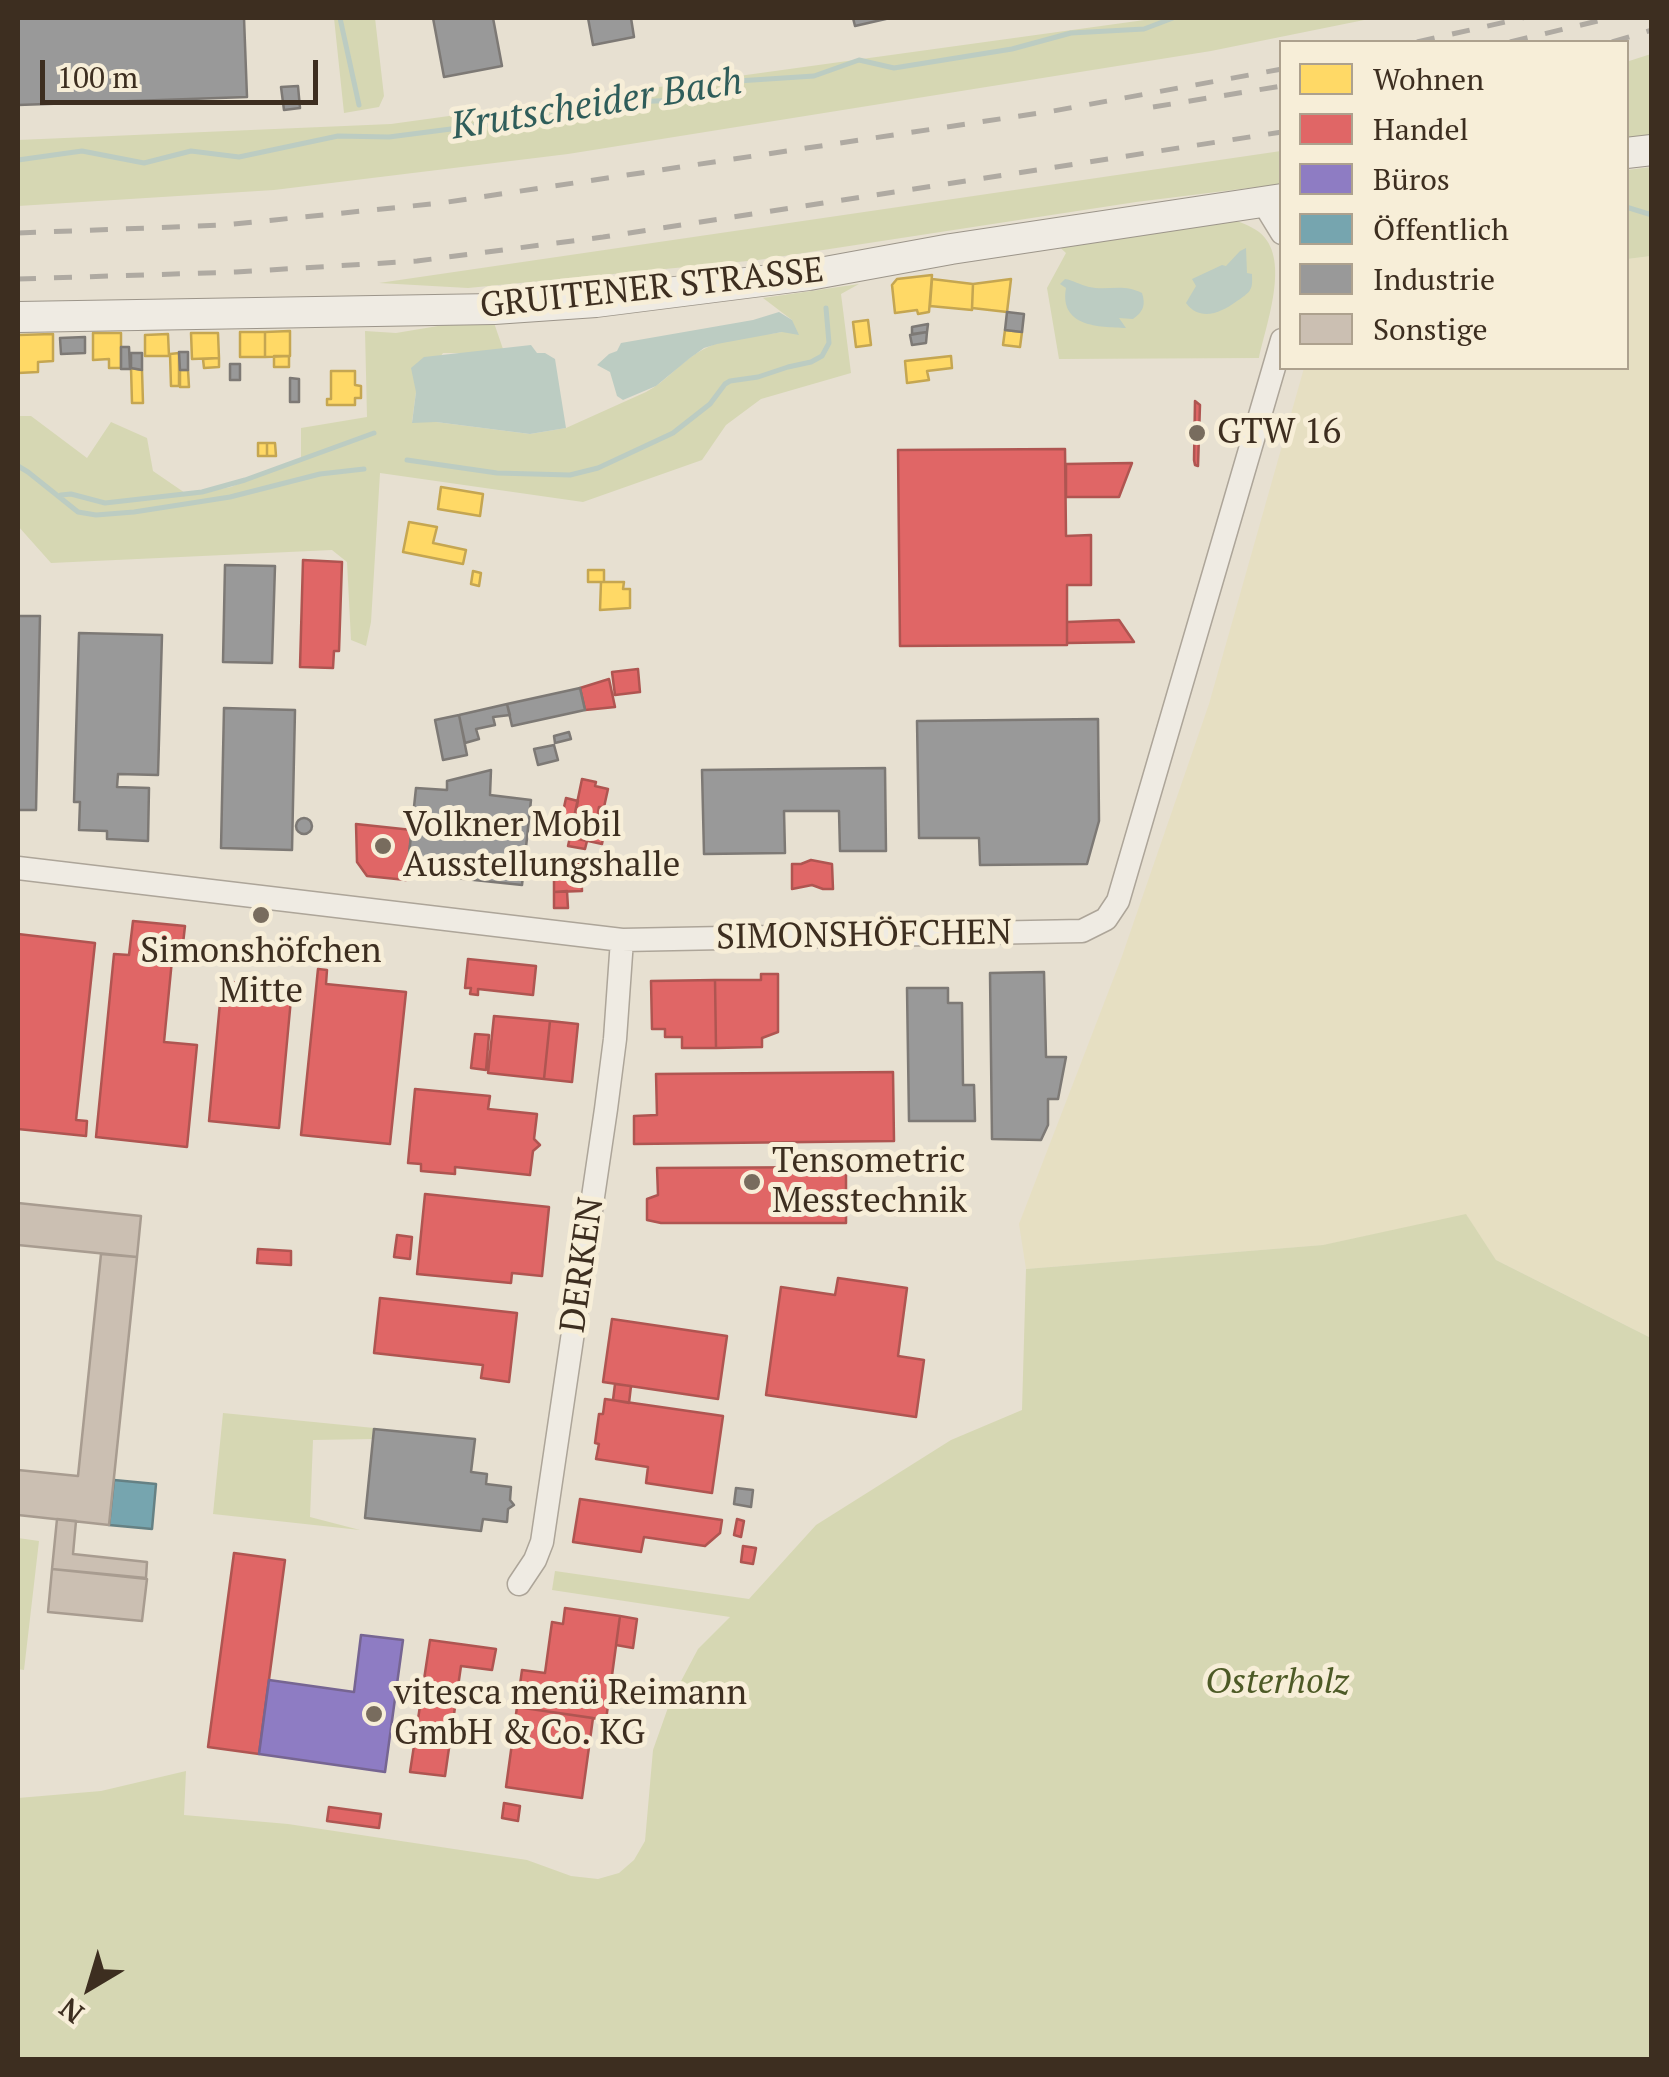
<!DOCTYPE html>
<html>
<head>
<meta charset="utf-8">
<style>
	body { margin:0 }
	#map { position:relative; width:1669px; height:2077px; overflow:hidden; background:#e7e0d1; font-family:"PT Serif",serif }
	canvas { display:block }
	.frame { position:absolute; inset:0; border:20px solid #3d2e20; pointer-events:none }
	.legend { position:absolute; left:1279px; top:40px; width:350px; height:330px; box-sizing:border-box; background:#f7eed8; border:2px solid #ada18e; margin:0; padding:12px 18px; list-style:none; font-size:30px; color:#3d2e20 }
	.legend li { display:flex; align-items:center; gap:20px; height:50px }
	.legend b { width:50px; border:2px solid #ada18e }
	.north { position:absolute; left:40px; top:1937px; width:100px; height:100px; -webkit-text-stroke:8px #f7eed8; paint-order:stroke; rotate:218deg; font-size:28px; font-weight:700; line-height:40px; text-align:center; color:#3d2e20 }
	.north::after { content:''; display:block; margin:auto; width:35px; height:45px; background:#3d2e20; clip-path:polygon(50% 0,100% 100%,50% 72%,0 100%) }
	.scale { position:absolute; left:40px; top:60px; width:278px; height:45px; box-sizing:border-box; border:5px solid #3d2e20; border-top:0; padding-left:12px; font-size:30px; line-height:35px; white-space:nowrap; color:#3d2e20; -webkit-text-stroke:8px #f7eed8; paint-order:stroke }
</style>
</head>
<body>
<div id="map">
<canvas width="1669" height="2077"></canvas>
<div class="frame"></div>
<ul class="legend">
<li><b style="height:28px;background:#ffd966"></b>Wohnen</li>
<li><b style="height:28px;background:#e06666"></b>Handel</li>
<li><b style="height:28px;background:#8e7cc3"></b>Büros</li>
<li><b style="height:28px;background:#76a5af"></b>Öffentlich</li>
<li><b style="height:28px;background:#999"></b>Industrie</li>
<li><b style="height:28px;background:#cbbfb2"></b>Sonstige</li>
</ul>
<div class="north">N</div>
<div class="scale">100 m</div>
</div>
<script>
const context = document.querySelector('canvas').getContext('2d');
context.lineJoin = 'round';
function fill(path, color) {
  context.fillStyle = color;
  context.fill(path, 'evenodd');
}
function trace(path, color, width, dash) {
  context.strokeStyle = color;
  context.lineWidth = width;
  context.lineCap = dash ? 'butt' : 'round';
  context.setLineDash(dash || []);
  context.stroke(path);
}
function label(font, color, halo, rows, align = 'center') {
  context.font = font + ' "PT Serif",serif';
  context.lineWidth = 10;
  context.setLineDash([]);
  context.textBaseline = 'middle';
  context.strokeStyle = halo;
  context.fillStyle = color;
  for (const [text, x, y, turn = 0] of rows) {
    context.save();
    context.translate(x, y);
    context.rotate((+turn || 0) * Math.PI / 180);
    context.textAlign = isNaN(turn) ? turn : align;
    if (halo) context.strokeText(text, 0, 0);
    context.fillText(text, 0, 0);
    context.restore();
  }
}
fill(new Path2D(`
	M1651,256V1338L1496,1260L1466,1215L1324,1245L1026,1269L1019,1224L1121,959L1209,704L1304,368H1626L1627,259Z`), '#e6dfc2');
fill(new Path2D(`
	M334,18H375L384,96L379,107L344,113Z
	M1159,18H1374L1211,51L568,154L274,190L18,206V140L391,124Z
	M1651,54V137L1627,140L1626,62Z
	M1281,151V184L1136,202L758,260L468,288L379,283Z
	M1651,167V256L1627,259V170Z
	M1237,221C1247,225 1258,229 1265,238C1288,266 1266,325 1259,358L1059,359L1047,288L1066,253L1052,240L1211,222Z
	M859,284L841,294L851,373L761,399L726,425L702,460L583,502L380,473L371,622L366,646L351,640L347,562L332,550L51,563L18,526V416H31L87,458L111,422L147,438L153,471L188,495L231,487L301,458V428L367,417L365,331L396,333L492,317L503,349L473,353H443L416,392L412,422H436L530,434L566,428L646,392C667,381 682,360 704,349C726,337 758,336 782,332L792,320L763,298Z
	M1466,1214L1496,1260L1651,1338V2059H18V1798L101,1791L186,1771L184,1815L288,1824L527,1860L571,1876L598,1879L619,1873L634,1860L645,1841L653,1750L670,1702L698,1649L730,1617L552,1590L555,1571L749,1599L816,1525L951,1440L1022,1410L1026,1269L1323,1245Z
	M223,1413L374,1428L373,1439L313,1440L310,1517L360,1530L213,1514Z
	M18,1538L39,1541L24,1670L18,1669Z`), '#d6d7b3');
fill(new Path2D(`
	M1246,248L1247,273L1252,274C1252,278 1253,286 1250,290C1250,292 1239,300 1237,301C1221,313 1200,322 1186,303L1196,286L1192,279L1222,265L1226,266L1240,251Z
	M1065,279C1073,280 1080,285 1089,287C1108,291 1123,283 1142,293C1146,305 1143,312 1133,319L1119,318L1126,328C1099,327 1059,327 1066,288L1060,284Z
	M779,312L792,320L799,335L782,332L717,344L704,348L690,358L656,386L623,400L617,396L610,372L597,365L609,354L617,351L621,343L753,320Z
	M531,345L537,353H545L555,359L566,428L530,434L436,422L412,423L416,392L411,368L424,357Z`), '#bcccc2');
const homes = new Path2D(`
	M932,275L929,312L918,314L917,310L895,313L892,285L897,279Z
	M932,279L973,284L972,310L930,306Z
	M1011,279L1007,312L972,308L973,284Z
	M868,320L871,345L856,347L853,322Z
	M1005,330L1022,332L1020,347L1003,345Z
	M290,331V356L265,357V332Z
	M240,332H265V357H240Z
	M93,333H121V368H109V359L93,360Z
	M191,333H218L219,358L192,359Z
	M53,334V361L38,362V372L18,373V335Z
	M168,334L169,356H145V335Z
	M179,353V386H171L170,354Z
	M274,356H289V367H274Z
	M951,356L952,368L927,371L929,380L907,383L905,361Z
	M219,358V367L204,368L203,359Z
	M131,368L142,370L143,403H132Z
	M180,370H188L189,387H180Z
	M331,371H355V385L361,386V398H355V405H327V399H331Z
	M258,443H267V456H258Z
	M267,443H275L276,456H267Z
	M441,487L483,494L480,516L438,509Z
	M409,522L437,527L433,543L466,550L463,564L403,552Z
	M588,570H604V582H588Z
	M473,571L481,573L479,586L471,584Z
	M601,582H624L623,589H630V608L600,610Z`);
fill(homes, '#ffd966');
trace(homes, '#c5a651', 2.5);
const shops = new Path2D(`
	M1195,401L1200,405L1198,466L1195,465L1194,460Z
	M1065,449L1066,536L1091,535V585H1067V645L900,646L898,450Z
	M1132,463L1119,497H1066V464Z
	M303,560L342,562L339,651H334L333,668L300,667Z
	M1119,620L1134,642L1067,643V622Z
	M638,669L640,692L615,695L612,672Z
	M609,679L615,707L585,710L580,688Z
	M582,779L596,782L595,786L608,789L604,807H599L597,819L606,821L602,844L570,837Z
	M566,798L578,801L570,837L558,835Z
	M356,824L412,830L406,880L367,876L357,862Z
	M570,837L587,841L585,849L568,846Z
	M811,860L832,864L833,889H823L812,885L792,889V864H801Z
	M581,863L582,891L554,892V864Z
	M567,891L568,908H554V892Z
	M133,921L185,926L181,961L172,960L164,1042L197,1045L187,1147L96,1137L114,954L129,955Z
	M18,934L95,943L76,1120L87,1121L86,1136L18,1129Z
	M468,959L536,966L533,995L478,989V995L470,994L471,988H465Z
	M318,969L327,970L326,984L406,992L390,1144L301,1135Z
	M761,974H778V1032L762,1038V1047L716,1048L715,980H761Z
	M715,980L716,1048H682V1037H665V1029H652L651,981Z
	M222,981L292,988L279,1128L209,1121Z
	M494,1016L550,1021L544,1079L488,1073Z
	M550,1021L578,1024L572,1082L544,1079Z
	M475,1034L489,1035L486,1070L471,1068Z
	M893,1072L894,1141L634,1144V1116L657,1115L656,1074Z
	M415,1089L490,1096L488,1109L537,1114L534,1139L540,1145L533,1151L530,1175L455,1167V1174L421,1171V1164L408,1163Z
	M846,1167V1223H661L647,1220V1199L658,1195L657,1168Z
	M425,1194L549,1207L542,1276L512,1273L511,1283L417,1274Z
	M397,1235L412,1237L410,1259L394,1257Z
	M258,1249L291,1251V1265L257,1263Z
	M838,1278L907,1288L898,1356L924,1360L916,1417L766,1395L781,1287L835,1295Z
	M380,1298L517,1313L509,1382L481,1378L483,1365L374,1353Z
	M612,1319L727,1336L718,1399L603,1382Z
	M615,1384L631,1386L629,1403L613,1400Z
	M605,1399L723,1416L712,1493L646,1483L648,1467L596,1459L599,1444L595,1443L599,1414H603Z
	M580,1499L722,1520L720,1533L705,1546L644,1537L641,1552L573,1542Z
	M737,1519L744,1521L741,1537L734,1535Z
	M743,1546L756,1548L753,1564L741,1562Z
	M234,1553L285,1560L259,1754L208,1747Z
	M565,1608L620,1616L606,1720L517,1707L522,1670L545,1673L552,1622L563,1624Z
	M620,1616L637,1619L633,1648L616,1645Z
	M430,1640L496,1649L492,1670L461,1666L453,1721L458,1724L459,1730L451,1734L445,1776L410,1772Z
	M517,1707L593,1718L582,1798L506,1787Z
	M504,1803L520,1806L518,1821L502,1818Z
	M329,1807L381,1814L379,1828L327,1821Z`);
fill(shops, '#e06666');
trace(shops, '#af5551', 2.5);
const offices = new Path2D(`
	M361,1635L403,1640L385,1772L259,1754L269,1680L354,1692Z`);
fill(offices, '#8e7cc3');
trace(offices, '#766592', 2.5);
const public = new Path2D(`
	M114,1480L156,1484L152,1529L109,1525Z`);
fill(public, '#76a5af');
trace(public, '#658184', 2.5);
const industry = new Path2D(`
	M18,18H244L247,97L18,105Z
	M433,18H493L502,66L444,77Z
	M588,18H631L634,37L593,45Z
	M853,18H890L855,26Z
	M298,86L300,108L284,110L281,87Z
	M1007,312L1024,314L1022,332L1005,330Z
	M928,324L927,332L912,334V327Z
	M927,332L926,343L912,345L910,335Z
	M85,337V353L61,354L60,338Z
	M121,347H129L130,369H121Z
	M179,352H188V370H180Z
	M131,353H142V370L131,368Z
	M230,364H240V380H230Z
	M290,378L299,379V402H290Z
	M225,565L275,566L272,663L223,662Z
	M18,616H40L36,810H18Z
	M79,633L162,635L158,775L118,774L117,787L149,788L148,841L107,839V831L79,830L80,802H74Z
	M580,688L585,710L512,726L507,704Z
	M507,704L510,715L493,717L495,725L476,729L479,739L465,743L459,715Z
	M224,708L295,710L292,850L221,848Z
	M459,715L467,755L443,760L435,720Z
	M1098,719L1099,821L1087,864L980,865L979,838H919L917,721Z
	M569,732L571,739L555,743L554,736Z
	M554,745L558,760L538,765L534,749Z
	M885,768L886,851H840L839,811H784L785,853L704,854L702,770Z
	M491,770L490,795L531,800L522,885L407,873L416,788L447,790V781Z
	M296 826a8 8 0 1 1 16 0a8 8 0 1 1-16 0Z
	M1044,972L1046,1057H1066L1058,1099H1048V1125L1041,1140L992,1139L990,973Z
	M907,988H948V1003H962L963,1085H974L975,1121H909Z
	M374,1429L475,1439L471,1472L487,1474L486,1484L511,1487L510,1500L514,1505L508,1509L507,1522L483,1519L481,1531L365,1518Z
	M736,1488L753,1490L751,1507L734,1504Z`);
fill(industry, '#999');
trace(industry, '#7d7975', 2.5);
trace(new Path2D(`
	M340,18L359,105
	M18,160L82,151L144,163L191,151L239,157L338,136L389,137L567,114L604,103L681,100L707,83L814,76L859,60L894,68L1012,49L1071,33L1144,29L1173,18
	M1626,207L1652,215
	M407,460L497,473L570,475L598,468L673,433L710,404L725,384L730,381L758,377L788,367L811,362L822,356L829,343L826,308
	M18,466L28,472L78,512L96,515L134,512L230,497L320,474L364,469
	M61,495L71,494L105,503L202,492L245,480L374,433`), '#bcccc2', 5);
const building = new Path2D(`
	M18,1203L141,1216L137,1257L18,1245Z
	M101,1254L137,1257L109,1525L18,1515V1470L78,1476Z
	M57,1519L76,1521L73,1554L147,1562L146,1578L52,1569Z
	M52,1569L147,1579L142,1621L48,1612Z`);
fill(building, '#cbbfb2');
trace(building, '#a89c90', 2.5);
const street = new Path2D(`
	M1263,202L1282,233
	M18,868L622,940L1082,931L1106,919L1118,901L1282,340
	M519,1584L535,1560L542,1542L606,1109L615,1039L622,940`);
const secondary = new Path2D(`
	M1626,153L1652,150
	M18,317L494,309L596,302L809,275L951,249L1282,199`);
trace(street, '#ada599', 25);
trace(secondary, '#9c958a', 32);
trace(street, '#efebe3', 22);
trace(secondary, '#efebe3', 30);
trace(new Path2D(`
	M1417,42L1523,18
	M1510,42L1610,18
	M1612,42L1652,30
	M1153,107L1282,86
	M18,233L225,225L441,203L1053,111L1282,69
	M18,279L236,272L417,261L603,237L1282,132`), '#afaaa2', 5, [18, 18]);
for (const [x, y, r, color] of [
	[1197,433,10,"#786c5e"],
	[383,846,10,"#786c5e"],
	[261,915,10,"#786c5e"],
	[752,1182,10,"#786c5e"],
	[374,1714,10,"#786c5e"]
]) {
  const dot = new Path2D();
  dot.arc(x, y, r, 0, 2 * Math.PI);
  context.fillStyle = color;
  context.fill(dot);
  trace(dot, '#f7eed8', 4);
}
label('35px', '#3d2e20', '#f7eed8', [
	["GRUITENER STRASSE",652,289,-6],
	["SIMONSHÖFCHEN",864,936,-1],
	["DERKEN",583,1265,-82]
]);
label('35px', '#3d2e20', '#f7eed8', [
	["GTW 16",1217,433],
	["Volkner Mobil",403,826],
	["Ausstellungshalle",403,866],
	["Simonshöfchen",261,952,"center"],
	["Mitte",261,992,"center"],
	["Tensometric",772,1162],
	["Messtechnik",772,1202],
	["vitesca menü Reimann",394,1694],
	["GmbH & Co. KG",394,1734]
], 'left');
label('italic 35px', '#4d5a26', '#f7eed8', [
	["Osterholz",1277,1683]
]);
label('italic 38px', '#2f5d5a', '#f7eed8', [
	["Krutscheider Bach",597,105,-9]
]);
</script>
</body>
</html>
